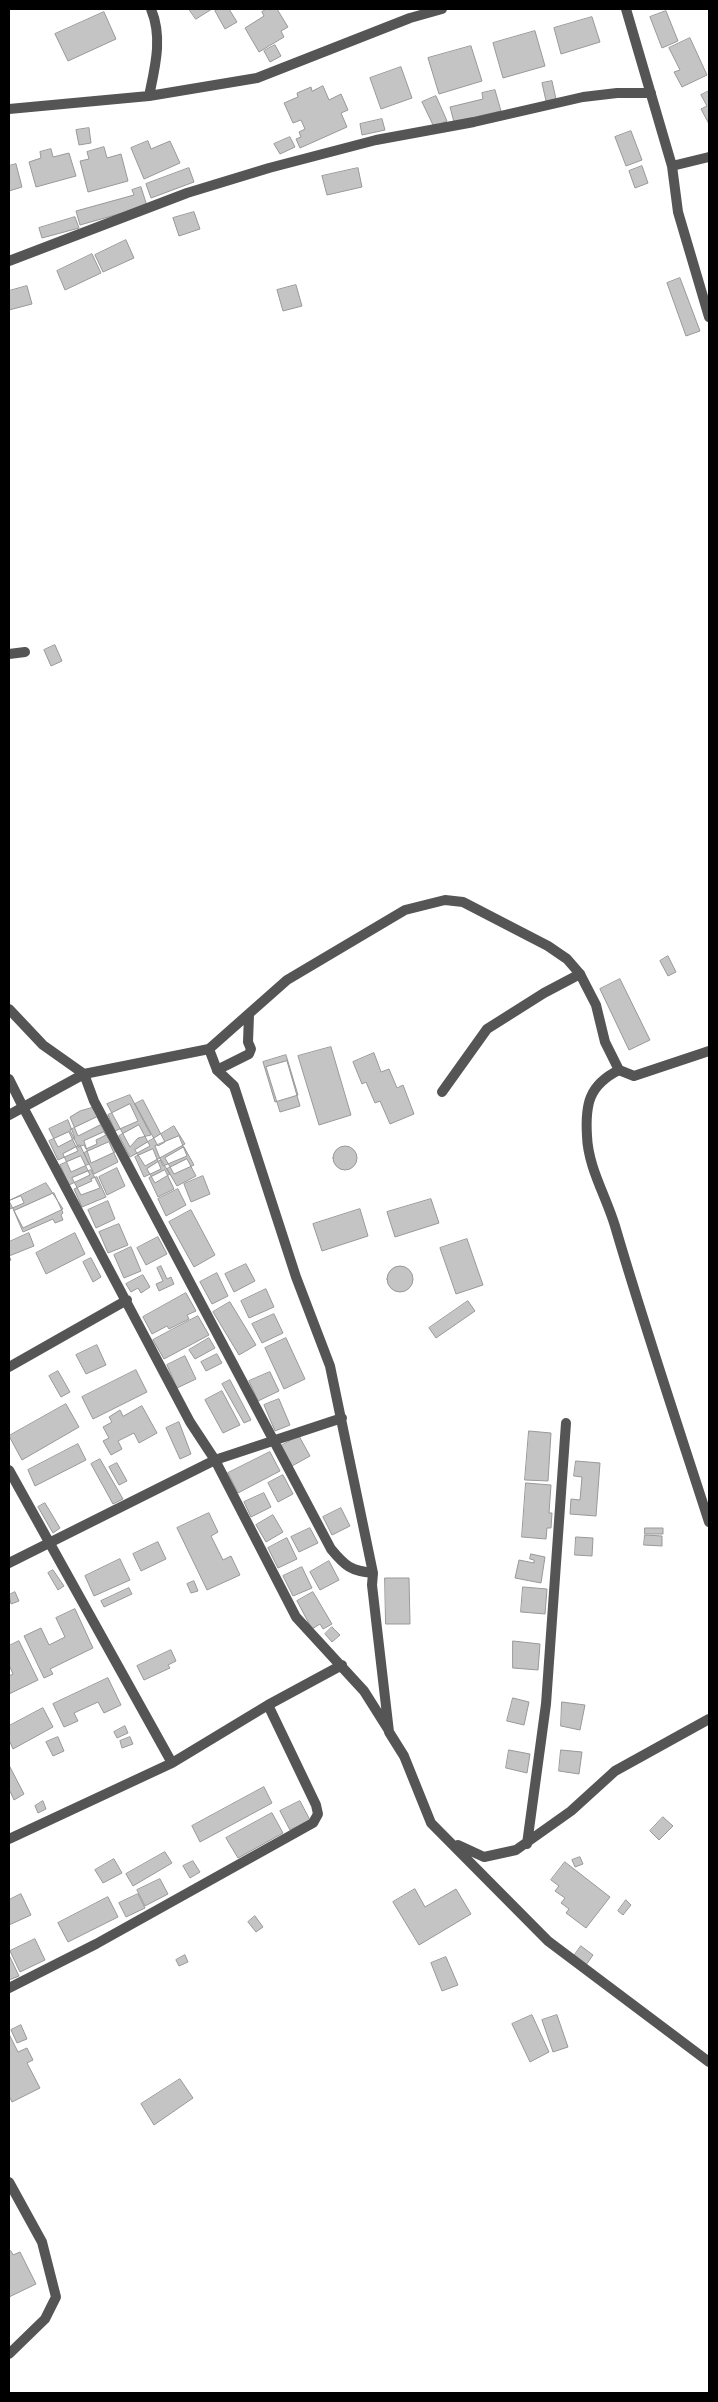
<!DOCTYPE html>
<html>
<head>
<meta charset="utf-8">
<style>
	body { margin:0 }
	#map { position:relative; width:718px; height:2402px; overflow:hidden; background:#fff; font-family:Barlow,sans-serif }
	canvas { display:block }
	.frame { position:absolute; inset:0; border:10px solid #000; pointer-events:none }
</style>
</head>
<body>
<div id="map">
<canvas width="718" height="2402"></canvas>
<div class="frame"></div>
</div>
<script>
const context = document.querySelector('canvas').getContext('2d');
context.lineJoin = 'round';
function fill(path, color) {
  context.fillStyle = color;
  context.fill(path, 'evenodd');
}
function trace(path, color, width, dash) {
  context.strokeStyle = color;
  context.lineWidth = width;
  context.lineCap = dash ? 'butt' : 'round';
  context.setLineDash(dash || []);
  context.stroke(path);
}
const building = new Path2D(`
	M189,9H212L196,19Z
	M218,9H229L237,22L225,29L215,11Z
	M267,9H277L288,27L281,31L284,37L259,52L245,28L264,16L262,12Z
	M666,11L678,41L662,48L650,17Z
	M104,12L116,39L68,61L55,34Z
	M592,17L600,42L561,54L554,28Z
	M535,31L545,66L503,78L493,43Z
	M690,38L707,75L682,87L674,72L680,70L669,48Z
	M275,45L281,56L270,62L264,51Z
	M471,46L482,81L439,94L428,58Z
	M401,67L412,98L381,109L370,78Z
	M552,81L556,99L546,101L542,83Z
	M323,86L329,100L341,94L348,110L341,113L347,127L300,148L296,139L301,137L299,132L305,129L301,120L293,123L284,103L298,97L297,93L311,87L312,91Z
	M495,90L501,111L454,122L450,107L483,99L482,93Z
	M709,91V124L701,109L707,106L701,95Z
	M436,96L447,121L434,127L422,102Z
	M382,119L385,130L362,135L360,124Z
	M89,128L91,143L79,145L76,130Z
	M631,131L642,160L626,166L615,137Z
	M290,137L295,147L280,154L274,144Z
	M148,141L151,149L170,141L180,163L144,179L131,148Z
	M104,147L107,158L121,154L128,181L88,192L80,161L89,159L87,152Z
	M51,149L53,157L69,153L76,176L36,187L29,162L41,158L40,152Z
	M16,164L22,187L9,191V166Z
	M642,166L648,183L635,188L629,171Z
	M189,168L194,182L151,198L146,184Z
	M358,168L362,187L327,195L322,176Z
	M141,187L147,206L80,225L76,211L134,195L132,190Z
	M194,212L200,229L179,236L173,218Z
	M75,217L79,228L42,238L39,228Z
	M126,240L134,258L103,272L95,255Z
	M92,254L101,273L65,290L57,271Z
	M680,278L700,331L686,336L667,283Z
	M296,285L302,306L283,311L277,290Z
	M27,286L32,304L9,310V291Z
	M55,645L62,661L51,666L44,650Z
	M668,956L676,972L668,976L660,961Z
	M620,979L650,1040L629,1050L600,989Z
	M331,1047L351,1115L319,1125L298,1056Z
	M374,1053L381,1072L389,1069L397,1088L403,1085L414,1114L390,1124L380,1101L375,1103L366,1082L362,1084L353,1062Z
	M286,1055L298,1095L275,1102L263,1062Z
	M287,1061L300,1106L280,1112L266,1067Z
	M130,1095L151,1135L138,1138L130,1147L107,1104Z
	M143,1100L165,1142L158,1146L135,1104Z
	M130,1104L138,1121L115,1131L108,1115Z
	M95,1107L104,1123L78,1136L70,1117L80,1111Z
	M97,1117L106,1135L96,1140L97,1144L86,1149L84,1145L78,1147L70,1130Z
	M68,1120L75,1138L58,1147L49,1129Z
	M139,1125L150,1146L130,1157L119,1136Z
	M174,1126L185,1144L145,1166L135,1150Z
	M69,1132L78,1151L58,1160L49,1141Z
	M104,1132L117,1151L91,1163L84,1141Z
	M179,1136L187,1156L163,1166L155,1146Z
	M109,1142L118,1162L94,1174L84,1153Z
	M80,1145L89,1164L71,1172L63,1154Z
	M333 1158a12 12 0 1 1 24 0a12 12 0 1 1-24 0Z
	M184,1147L194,1165L174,1174L165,1158Z
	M153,1149L161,1169L144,1177L135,1157Z
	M81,1156L90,1175L69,1185L60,1165Z
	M187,1159L196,1176L177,1186L167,1169Z
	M161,1160L170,1174L155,1183L147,1169Z
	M117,1168L125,1186L107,1195L99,1177Z
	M91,1170L100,1188L81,1195L72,1178Z
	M165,1170L174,1189L158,1197L149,1178Z
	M203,1176L210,1194L191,1202L184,1184Z
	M97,1177L106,1197L82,1207L74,1189L92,1181L91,1179Z
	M46,1183L63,1209L23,1228L9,1201Z
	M178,1189L186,1205L166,1216L158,1199Z
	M54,1193L63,1213L61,1215L63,1220L55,1223L53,1219L23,1232L14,1211Z
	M21,1196L24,1203L10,1209L9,1201Z
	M431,1199L439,1223L395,1237L387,1212Z
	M108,1201L115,1219L96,1228L88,1210Z
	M360,1209L368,1236L322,1251L313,1224Z
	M191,1210L215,1255L194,1267L169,1222Z
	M119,1224L128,1245L108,1253L99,1232Z
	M29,1233L34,1246L9,1256L11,1260L9,1261V1242Z
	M75,1233L85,1254L46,1274L36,1253Z
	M158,1237L167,1254L146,1265L137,1248Z
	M467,1239L483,1285L456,1294L440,1248Z
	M131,1247L141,1271L124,1278L114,1255Z
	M91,1258L101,1277L93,1282L83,1262Z
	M246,1264L255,1281L234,1292L225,1274Z
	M161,1266L167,1279L171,1277L174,1284L159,1291L156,1284L163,1281L157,1268Z
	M387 1279a13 13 0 1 1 26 0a13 13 0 1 1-26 0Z
	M217,1273L228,1296L212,1304L200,1282Z
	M143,1275L150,1287L141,1293L138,1288L131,1292L126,1284Z
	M266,1289L274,1307L249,1318L241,1301Z
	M186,1293L196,1311L187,1315L189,1319L169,1329L167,1326L152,1334L143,1317Z
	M468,1301L475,1311L436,1338L429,1328Z
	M230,1302L256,1345L239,1355L213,1312Z
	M274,1314L283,1333L262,1343L252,1324Z
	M198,1316L209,1335L164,1359L153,1340Z
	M209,1338L215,1348L195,1359L189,1350Z
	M286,1338L305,1379L284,1389L265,1348Z
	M97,1345L106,1365L86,1374L76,1355Z
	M217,1354L222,1363L206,1371L201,1362Z
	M185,1356L196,1379L177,1388L167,1365Z
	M136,1370L147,1392L93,1419L82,1397Z
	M58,1371L70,1392L61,1397L49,1376Z
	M270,1372L279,1391L258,1401L249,1381Z
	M230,1380L251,1420L244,1423L222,1384Z
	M222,1391L240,1425L223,1433L205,1400Z
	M279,1399L290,1425L275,1431L264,1405Z
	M66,1404L79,1427L22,1460L9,1436Z
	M142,1406L157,1433L139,1443L134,1433L118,1441L122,1449L111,1455L103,1441L109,1438L103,1427L112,1422L109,1417L120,1410L123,1416Z
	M179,1422L191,1454L180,1459L166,1428Z
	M529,1431L551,1433L548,1481L525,1480Z
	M299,1436L310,1456L292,1466L281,1446Z
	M78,1444L86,1460L35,1486L28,1470Z
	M270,1452L280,1471L238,1493L228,1473Z
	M100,1459L123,1499L113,1504L91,1464Z
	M576,1461L600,1463L596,1516L570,1514L571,1499L580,1500L582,1477L574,1476Z
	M117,1463L127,1481L119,1485L109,1467Z
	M283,1475L293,1494L278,1502L268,1483Z
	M526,1483L551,1485L549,1513H552L551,1528H547L546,1539L522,1537Z
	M264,1493L271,1507L251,1517L244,1502Z
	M45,1503L60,1528L53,1533L38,1507Z
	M341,1508L350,1526L332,1535L323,1517Z
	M209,1513L218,1532L211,1536L223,1560L231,1556L240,1575L207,1590L177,1528Z
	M273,1515L283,1532L266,1542L256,1525Z
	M310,1528L318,1543L299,1552L291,1537Z
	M645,1528H663V1534H645Z
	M645,1535L662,1536V1546L644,1545Z
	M576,1537L593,1538L592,1556L575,1555Z
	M287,1538L297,1559L278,1568L268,1548Z
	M158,1542L166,1559L141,1571L133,1554Z
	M531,1554L545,1557L541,1583L515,1578L519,1560L534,1563V1560L530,1559Z
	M120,1559L130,1580L94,1596L85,1576Z
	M329,1561L339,1580L320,1590L310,1572Z
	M302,1567L312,1588L293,1596L283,1576Z
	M53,1570L64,1586L58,1590L48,1573Z
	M385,1578H409L410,1624H386Z
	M194,1581L198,1591L191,1593L187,1584Z
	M523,1587L547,1589L545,1614L521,1612Z
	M129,1588L132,1594L104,1607L101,1601Z
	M15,1592L19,1601L11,1604L9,1595Z
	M313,1592L332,1624L323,1629L320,1624L312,1629L297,1601Z
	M75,1609L93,1648L50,1669L53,1674L44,1678L24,1636L41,1628L49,1645L65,1637L56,1618Z
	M332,1627L340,1635L332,1642L325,1634Z
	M19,1641L38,1680L9,1694V1676L13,1674L9,1665V1646Z
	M513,1641L540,1644L538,1670L513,1668Z
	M171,1650L176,1661L168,1665L170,1668L144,1680L137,1666Z
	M108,1678L121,1705L104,1713L98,1702L74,1713L78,1721L64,1727L53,1704Z
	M513,1698L529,1702L524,1725L507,1721Z
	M562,1702L585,1705L580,1730L561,1726Z
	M43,1708L53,1727L13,1749L9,1740V1726Z
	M125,1726L128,1733L117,1738L114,1732Z
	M58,1737L64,1751L53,1756L46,1742Z
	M130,1737L133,1744L122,1748L120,1741Z
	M509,1750L530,1754L527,1773L506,1768Z
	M561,1750L582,1752L579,1774L559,1771Z
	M10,1767L24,1794L14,1800L9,1789Z
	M264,1787L272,1803L200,1842L192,1826Z
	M43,1801L46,1809L38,1813L35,1806Z
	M300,1801L310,1820L290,1830L280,1811Z
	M272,1813L283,1833L238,1858L226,1838Z
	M663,1817L673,1826L659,1840L650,1831Z
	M165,1852L172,1863L133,1886L126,1874Z
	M580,1857L583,1864L575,1867L572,1860Z
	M114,1859L122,1873L103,1883L95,1870Z
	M193,1861L200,1872L190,1878L183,1866Z
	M565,1862L610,1897L586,1928L566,1913L569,1909L561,1903L565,1898L555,1891L559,1886L551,1880Z
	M160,1879L168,1894L145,1906L137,1890Z
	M415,1889L425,1907L456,1889L471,1914L419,1945L393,1902Z
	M21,1894L31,1915L9,1925V1900Z
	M138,1894L145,1908L126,1917L119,1903Z
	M108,1897L118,1917L68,1942L58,1923Z
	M626,1900L631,1905L623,1915L618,1911Z
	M255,1916L263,1927L256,1932L248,1922Z
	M35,1939L45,1960L20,1972L10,1951Z
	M581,1946L593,1955L586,1965L574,1956Z
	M9,1955L19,1976L9,1980Z
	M185,1955L188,1962L179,1966L176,1960Z
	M446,1957L458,1985L442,1991L431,1963Z
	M532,2015L549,2052L530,2062L512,2024Z
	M557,2015L568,2047L553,2052L542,2020Z
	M21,2025L27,2039L17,2043L11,2030Z
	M9,2034L18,2052L27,2048L33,2060L27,2063L40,2088L12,2102L9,2096Z
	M180,2079L193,2098L154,2125L141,2104Z
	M11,2251L13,2255L20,2252L36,2284L9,2297V2252Z`);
fill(building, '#c4c4c4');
trace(building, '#999', 1);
trace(new Path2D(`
	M9,654L25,652
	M9,1009L43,1045L84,1074L209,1049L287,980L405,910L445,900L463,902L548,946L567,959L580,974L596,1005L605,1042L619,1070L634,1076L709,1051
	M217,1070L249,1054L251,1049L248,1042L249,1015
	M9,1079L23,1107
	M9,2182L42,2242L56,2297L45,2319L9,2354`), '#555', 10);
trace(new Path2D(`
	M626,9L672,166L678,212L709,317
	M149,96C155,67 163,38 151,9
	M9,109L149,96L257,78L410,18L442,9
	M672,166L709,157
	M9,261L187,193L269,168L376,140L474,122L583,97L617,93H651
	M209,1049L217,1070L234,1086L296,1277L330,1366L373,1573L372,1585L389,1732L404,1756L431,1823L548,1941L709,2062
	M619,1070C589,1085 585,1104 587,1136C588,1167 606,1196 615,1226C644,1325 677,1423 709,1522
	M442,1092L487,1029L544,993L580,974
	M23,1107L190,1422L215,1460L296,1617L364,1691L388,1729
	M9,1115L84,1074L94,1101L331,1549C345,1566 351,1571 373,1573
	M9,1367L127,1300
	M9,1470L172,1763
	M9,1563L215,1460L342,1418
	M9,1839L172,1763L268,1705L342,1665
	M527,1844L546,1704L566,1423
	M458,1845L484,1857L516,1850L571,1811L615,1771L709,1719
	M9,1988L96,1944L313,1823L318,1814L316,1805L268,1705`), '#555', 10);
</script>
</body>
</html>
